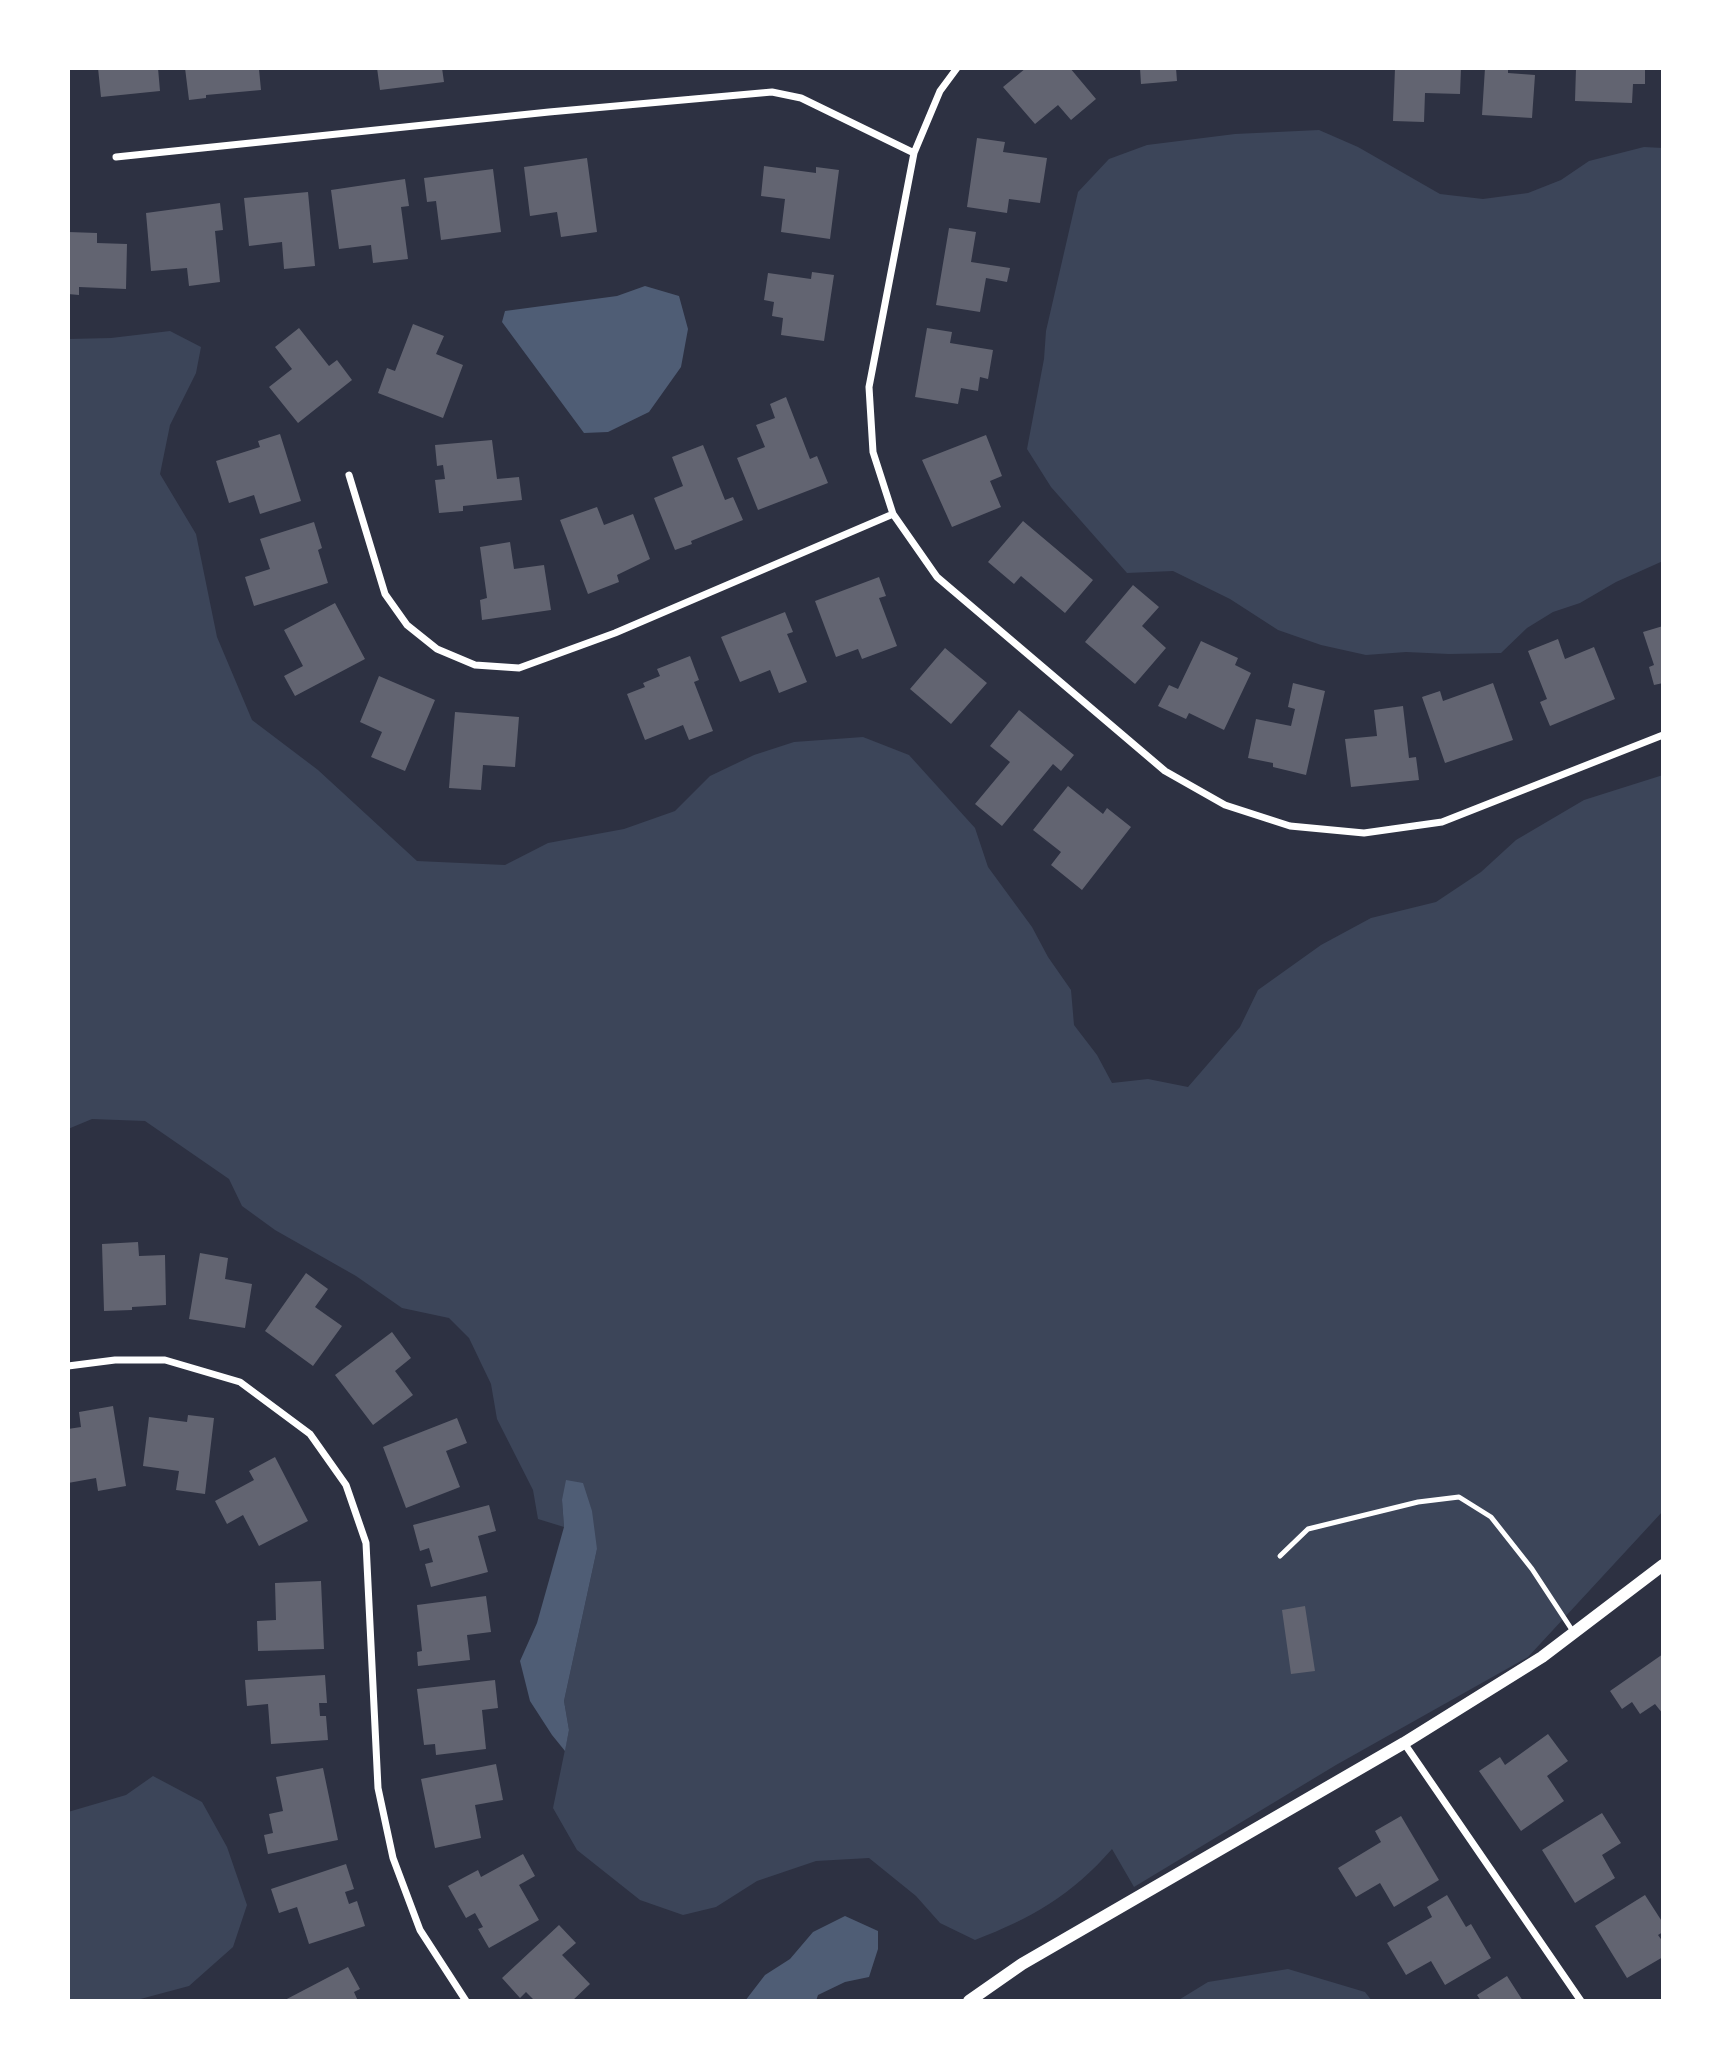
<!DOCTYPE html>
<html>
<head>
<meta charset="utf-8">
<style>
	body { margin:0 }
	#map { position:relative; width:1731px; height:2069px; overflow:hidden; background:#2d3142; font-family:Commissioner,sans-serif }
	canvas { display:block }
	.frame { position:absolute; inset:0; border:70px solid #fff; pointer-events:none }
</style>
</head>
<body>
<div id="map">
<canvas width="1731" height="2069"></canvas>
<div class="frame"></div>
</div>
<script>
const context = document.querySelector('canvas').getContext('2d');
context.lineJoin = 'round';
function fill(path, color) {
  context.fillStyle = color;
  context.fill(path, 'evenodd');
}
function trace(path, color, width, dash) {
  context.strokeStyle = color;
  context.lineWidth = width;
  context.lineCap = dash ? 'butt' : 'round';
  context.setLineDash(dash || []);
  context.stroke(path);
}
fill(new Path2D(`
	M1319,130L1358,147L1440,194L1483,199L1528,193L1561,180L1589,161L1644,147L1663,148V561L1616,582L1580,603L1553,612L1527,628L1501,653L1449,654L1406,652L1366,655L1321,645L1278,630L1230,599L1173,571L1127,573L1051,487L1027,449L1044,359L1046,331L1078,192L1109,159L1147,145L1235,134Z
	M170,331L201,347L196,373L170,425L160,474L196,534L217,637L252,720L318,770L417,861L505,865L548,843L624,829L675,811L710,776L754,755L794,742L863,737L909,755L975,828L988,867L1032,927L1048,957L1071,990L1074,1025L1097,1055L1112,1083L1148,1079L1188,1087L1240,1027L1258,990L1321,945L1371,918L1436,902L1481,872L1516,840L1584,800L1663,775V1511L1528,1657L1336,1765L1134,1887L1112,1849C1072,1895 1032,1918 975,1940L940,1923L916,1896L869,1858L816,1861L757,1881L716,1907L683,1915L640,1900L577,1850L553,1808L569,1730L564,1701L597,1549L562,1500L564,1527L538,1519L533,1490L497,1419L491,1384L469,1338L449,1318L402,1308L356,1276L275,1230L242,1206L229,1179L145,1121L92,1119L68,1129V339L111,338Z
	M153,1776L202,1802L227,1847L247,1905L233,1947L189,1986L133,2001H68V1812L126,1795Z
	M1288,1969L1365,1992L1372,2001H1177L1208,1982Z`), '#3c4559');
fill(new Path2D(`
	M645,286L679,296L688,329L681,367L649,412L608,432L584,433L502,322L505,311L617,296Z
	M566,1480L583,1483L592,1511L597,1549L564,1701L569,1730L565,1751L552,1735L530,1701L520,1661L537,1623L564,1527L562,1500Z
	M845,1916L878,1931V1949L869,1977L845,1982L818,1995L816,2001H745L765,1975L790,1959L813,1932Z`), '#4f5d75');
fill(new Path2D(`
	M98,68H158L160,91L101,97Z
	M185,68L259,69L261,90L206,95V98L189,100Z
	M377,68H442L444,82L380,90Z
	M1026,68H1070L1096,99L1071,120L1058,105L1035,124L1003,87Z
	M1140,68H1176L1177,81L1141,84Z
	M1395,68H1461L1460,94L1425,93L1424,122L1393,121Z
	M1485,68H1508V73L1535,75L1532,118L1482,115Z
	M1576,68H1645V84H1633L1632,103L1575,101Z
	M977,138L1005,142L1003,152L1047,158L1040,203L1009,199L1007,213L967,207Z
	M587,158L597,232L561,237L557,212L530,216L524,167Z
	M764,166L816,173V167L839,170L830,239L781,232L785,199L761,196Z
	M493,169L501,232L441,240L436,201L427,202L424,178Z
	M405,179L409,206L401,207L408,259L373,263L371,245L339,249L331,190Z
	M308,192L315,266L284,269L282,242L249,246L244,198Z
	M220,203L223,230L215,231L220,282L189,286L187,268L151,271L146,213Z
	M949,228L976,232L971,262L1010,268L1007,282L986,278L980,312L936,305Z
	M68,232L97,233V243L127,244L126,289L79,287V295L68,294Z
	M812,272L834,275L824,341L781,335L783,318L772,316L774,302L764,300L768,273L811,279Z
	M413,324L444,336L436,354L463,365L443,418L378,393L387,368L395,371Z
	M299,328L329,366L337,360L352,380L298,423L269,387L292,369L275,347Z
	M927,328L952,332L950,343L993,350L988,379L980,377L978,391L961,388L958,404L915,397Z
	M786,397L810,459L817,456L828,483L758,510L737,458L765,447L756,425L775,418L770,404Z
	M280,434L301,501L260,514L254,495L229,503L216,461L260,447L258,441Z
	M986,435L1002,476L990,481L1001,507L952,527L922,460Z
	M492,440L497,479L519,477L522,500L463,506V511L439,513L435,480L445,479L443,465L437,466L435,445Z
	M703,445L725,500L733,497L743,520L691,541L692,544L675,550L654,498L683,486L672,457Z
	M597,507L604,525L633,514L650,559L617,575L619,582L588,594L560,520Z
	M1023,521L1093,580L1065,613L1021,576L1014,584L988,562Z
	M314,522L322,548L318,550L328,583L254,606L245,577L270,569L260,539Z
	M510,542L514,569L544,565L551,610L482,620L480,600L487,598L480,547Z
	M879,577L886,596L879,598L897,646L862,659L858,649L836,657L815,601Z
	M1133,585L1159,607L1142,626L1166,648L1135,684L1085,642Z
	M335,603L365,659L295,696L284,676L303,666L284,630Z
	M785,612L793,632L787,634L807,682L779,693L770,670L740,682L721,637Z
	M1663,626V683L1654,685L1649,667L1654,665L1643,632Z
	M1558,639L1565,659L1594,647L1615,699L1550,726L1540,702L1547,699L1528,651Z
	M1201,641L1238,658L1235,665L1251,673L1224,730L1189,713L1186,719L1158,706L1169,685L1178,689Z
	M945,648L987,683L951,724L910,689Z
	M690,656L699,680L694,682L713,731L689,740L683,725L645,740L627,694L645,687L643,683L660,676L657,669Z
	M379,676L435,700L405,771L371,757L382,732L360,722Z
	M1293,683L1325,691L1306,775L1273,767V763L1248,758L1256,719L1291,726L1295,709L1288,707Z
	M1493,683L1513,740L1445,763L1422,697L1440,691L1443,701Z
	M1403,706L1409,758L1416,757L1419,780L1351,787L1345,739L1377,736L1374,710Z
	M1019,710L1074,755L1061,771L1053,764L1002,826L975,804L1010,762L990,746Z
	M455,712L519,717L515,767L483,765L481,790L449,788Z
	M1068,786L1103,814L1107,808L1131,827L1082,890L1051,865L1061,852L1033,830Z
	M138,1242L139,1256L165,1255L166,1305L132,1307V1310L104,1311L102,1244Z
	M200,1253L228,1258L225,1279L252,1284L245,1328L189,1319Z
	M306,1273L328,1289L315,1307L342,1326L313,1366L265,1331Z
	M392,1332L411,1358L395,1371L413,1395L373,1425L335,1375Z
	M113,1406L126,1486L98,1491L96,1478L68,1483V1429L81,1427L79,1412Z
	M188,1415L214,1418L205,1494L176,1490L179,1471L143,1466L149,1417L187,1422Z
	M457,1418L467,1443L446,1451L460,1487L406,1508L383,1447Z
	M275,1457L308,1521L259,1546L243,1515L227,1524L215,1501L254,1480L249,1471Z
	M489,1505L496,1531L478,1536L488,1572L431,1587L425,1564L433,1562L429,1548L420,1551L413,1525Z
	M321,1581L324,1649L258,1651L257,1621L276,1620L275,1583Z
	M486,1596L491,1632L467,1635L470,1660L418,1666L417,1652L422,1651L417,1605Z
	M1305,1606L1315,1671L1291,1674L1282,1610Z
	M1663,1654V1714L1655,1704L1640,1714L1632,1702L1622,1709L1610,1691Z
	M325,1675L327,1703H319L320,1716H326L328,1740L271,1744L268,1704L247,1706L245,1680Z
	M495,1680L498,1708L482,1710L486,1749L436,1755L435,1744L424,1745L417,1689Z
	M1548,1734L1568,1761L1547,1776L1564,1801L1521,1831L1479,1771L1500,1757L1505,1765Z
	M496,1764L503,1800L475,1805L481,1838L435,1848L421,1779Z
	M323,1768L338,1840L268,1854L264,1835L273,1833L269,1814L283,1811L276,1777Z
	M1602,1813L1621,1843L1602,1855L1615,1878L1575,1903L1542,1850Z
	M1401,1816L1439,1880L1394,1907L1380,1883L1356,1897L1338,1868L1381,1842L1375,1831Z
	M523,1854L535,1876L519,1885L539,1920L489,1948L478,1929L483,1927L475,1913L466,1918L448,1886L478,1870L481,1877Z
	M346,1864L354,1889L345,1892L349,1904L357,1901L365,1926L309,1944L297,1907L279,1913L271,1889Z
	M1447,1895L1466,1927L1471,1924L1491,1958L1445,1985L1431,1961L1406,1975L1387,1943L1432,1917L1427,1907Z
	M1645,1895L1663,1923V1932L1658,1935L1663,1942V1957L1627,1978L1595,1926Z
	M559,1925L576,1943L562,1955L590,1984L572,2001H535L526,1992L520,1998L502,1978Z
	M348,1967L360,1989L354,1992L358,2001H283Z
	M1507,1976L1523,2001H1481L1477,1995Z`), '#626471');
trace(new Path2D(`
	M1280,1556L1308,1529L1418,1502L1459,1497L1491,1517L1532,1569L1574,1633`), '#fff', 5);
trace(new Path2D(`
	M957,68L940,91L914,153L869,387L873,452L893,514L937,577L1165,771L1225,805L1290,826L1364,833L1442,822L1663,735
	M116,157L549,112L772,92L801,98L914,153
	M349,475L385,594L407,625L437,649L475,665L519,668L615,633L893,514
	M68,1366L115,1360H165L240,1382L310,1434L346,1485L366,1543L378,1788L393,1858L420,1930L466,2001
	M1404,1743L1581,2001`), '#fff', 7);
trace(new Path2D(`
	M969,2001L1022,1964L1404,1743L1542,1657L1663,1565`), '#fff', 12);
</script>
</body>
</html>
